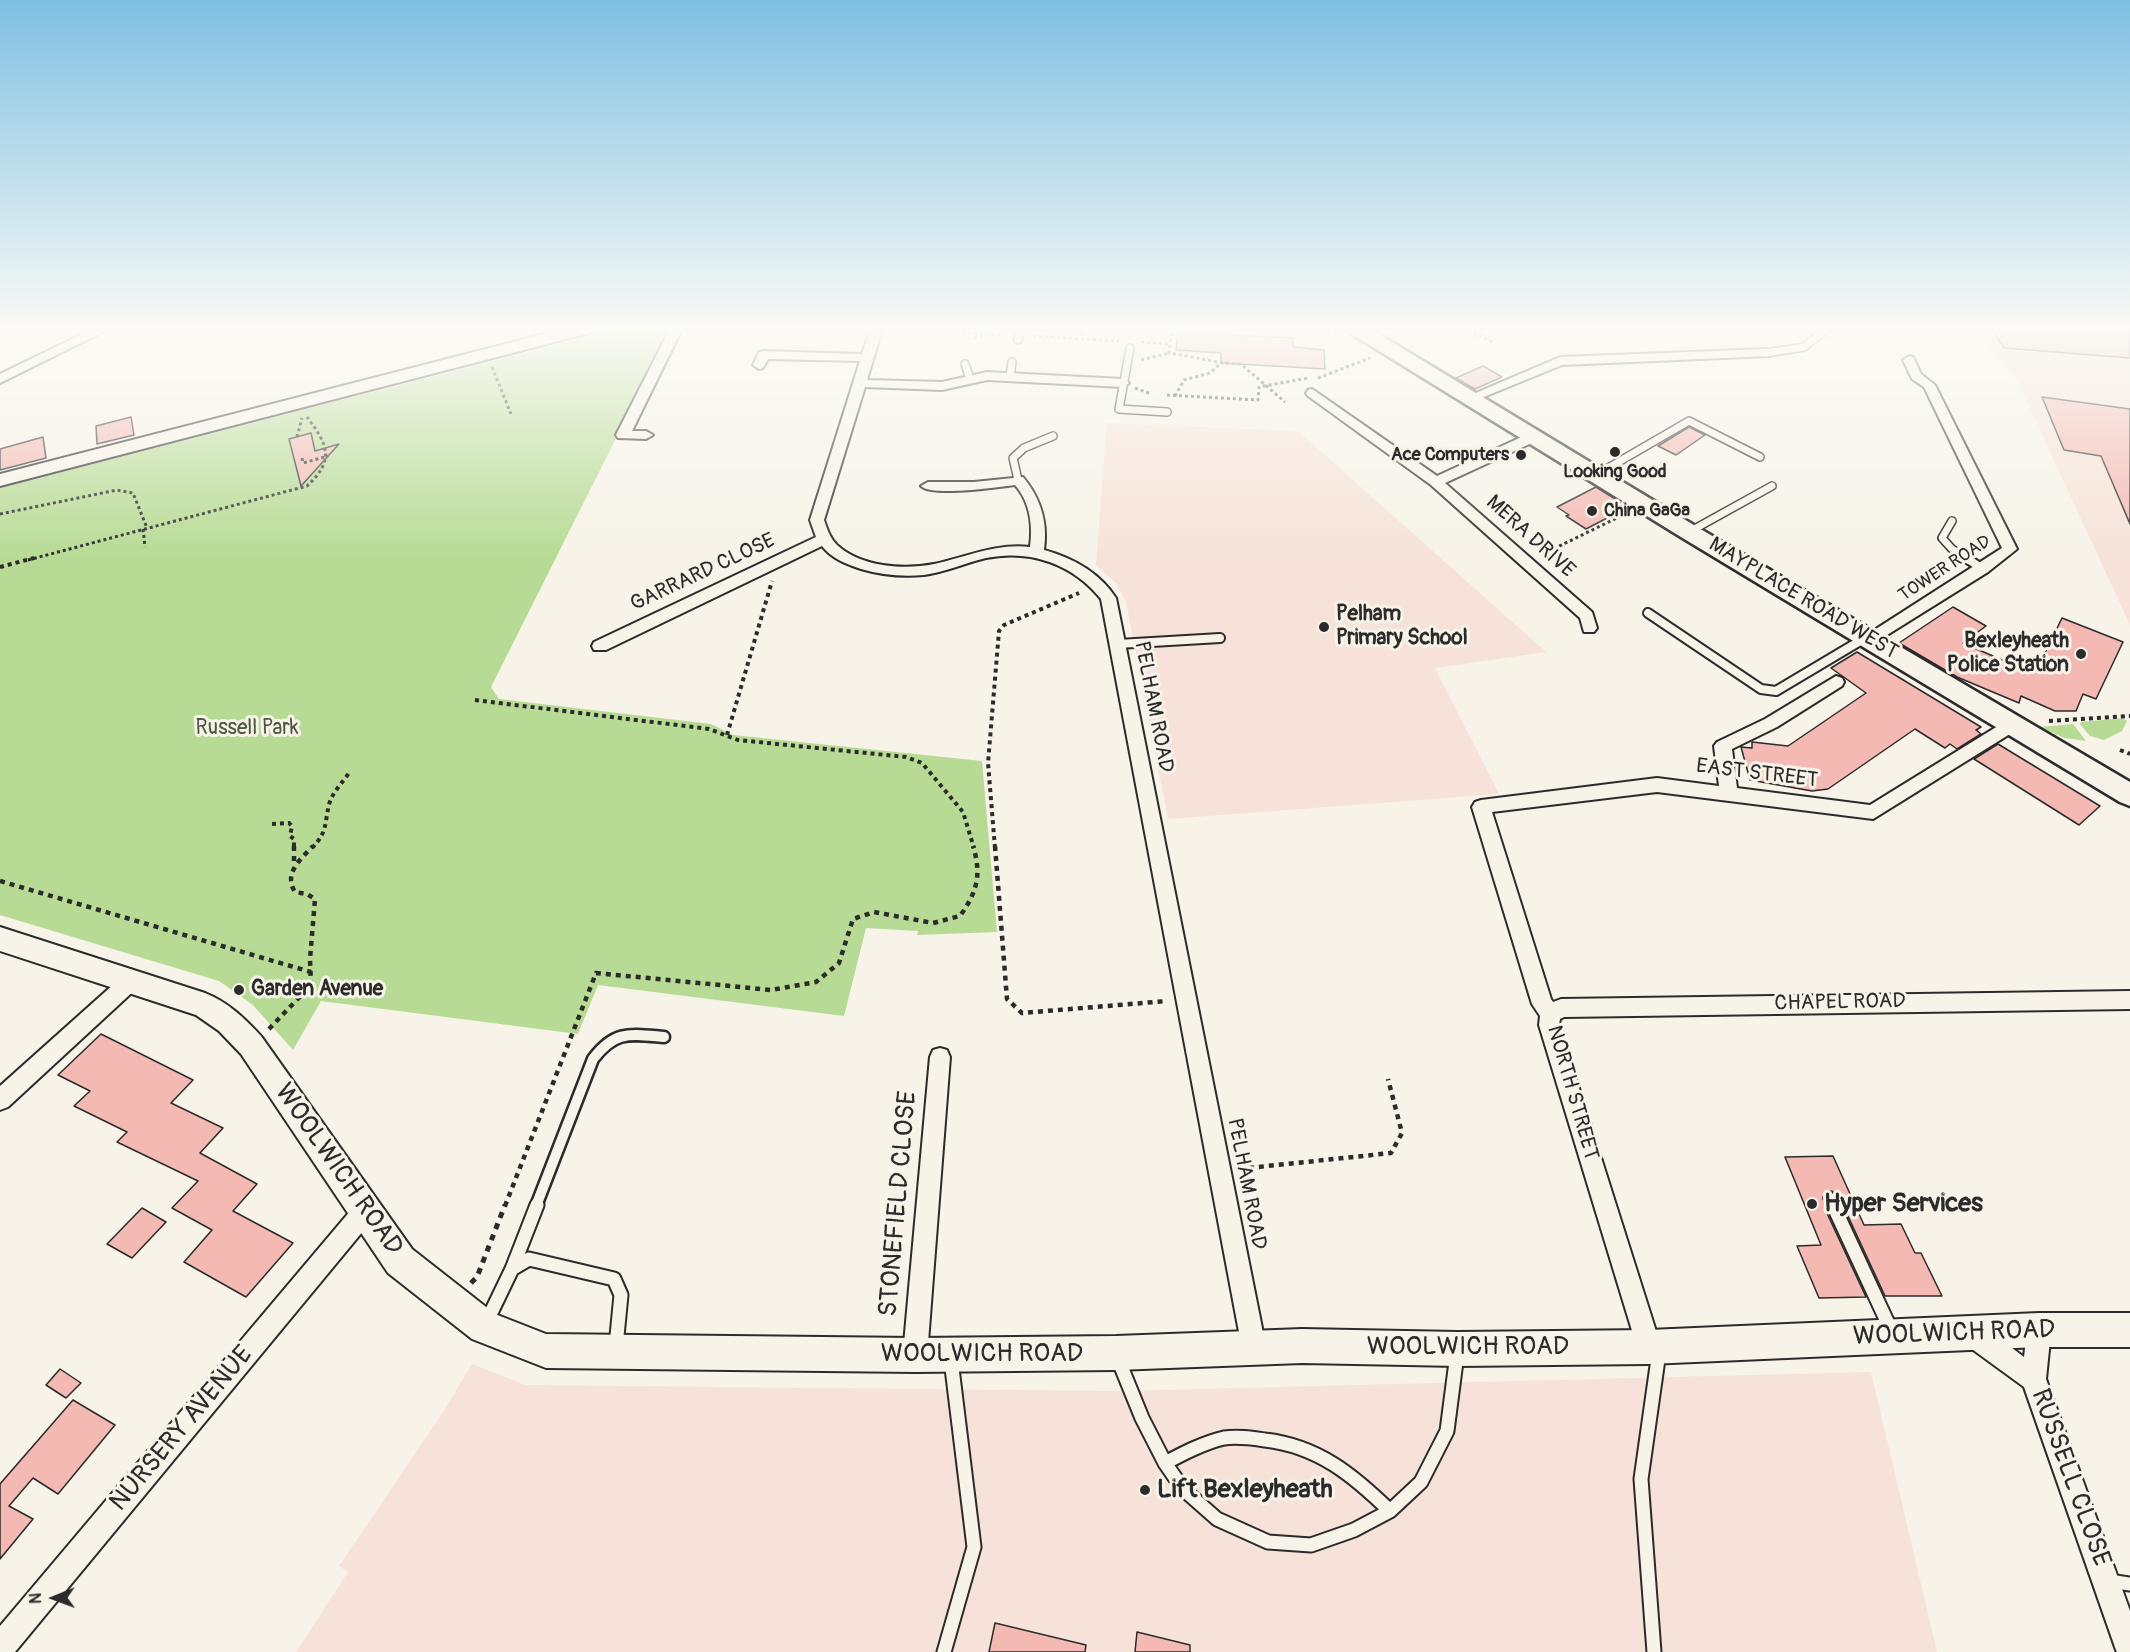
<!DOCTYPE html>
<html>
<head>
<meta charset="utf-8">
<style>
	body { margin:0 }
	#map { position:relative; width:2130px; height:1652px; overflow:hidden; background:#f7f3e8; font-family:Pangolin,sans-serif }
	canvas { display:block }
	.north { position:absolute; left:24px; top:1568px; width:60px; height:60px; -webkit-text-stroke:4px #f7f3e8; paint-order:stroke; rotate:269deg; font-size:16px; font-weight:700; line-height:24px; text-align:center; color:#2b2b2b }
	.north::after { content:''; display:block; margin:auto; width:21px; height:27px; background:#2b2b2b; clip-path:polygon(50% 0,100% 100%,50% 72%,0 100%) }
</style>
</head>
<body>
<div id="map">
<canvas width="2130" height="1652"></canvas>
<div class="north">N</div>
</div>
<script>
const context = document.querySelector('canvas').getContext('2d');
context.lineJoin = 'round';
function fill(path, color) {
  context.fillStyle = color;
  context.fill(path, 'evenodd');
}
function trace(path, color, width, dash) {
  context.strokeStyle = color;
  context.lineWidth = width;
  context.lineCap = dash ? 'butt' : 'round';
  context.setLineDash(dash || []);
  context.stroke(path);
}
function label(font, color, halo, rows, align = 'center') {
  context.font = font + ' Pangolin,sans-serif';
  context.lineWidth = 6;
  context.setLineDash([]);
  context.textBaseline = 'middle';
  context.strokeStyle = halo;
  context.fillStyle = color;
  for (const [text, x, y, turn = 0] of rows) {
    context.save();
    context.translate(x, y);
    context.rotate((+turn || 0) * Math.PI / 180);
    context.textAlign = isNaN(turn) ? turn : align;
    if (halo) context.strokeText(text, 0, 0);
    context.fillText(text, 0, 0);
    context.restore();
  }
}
fill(new Path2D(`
	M1967,327H2130V625L2016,378Z
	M1107,423L1298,431L1546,652L1435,668L1499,794L1168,819L1126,602L1117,584L1096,565Z
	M472,1364L525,1385L1120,1391L1871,1372L1937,1652H296L348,1572L339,1566L442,1414Z`), '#f6e2d8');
fill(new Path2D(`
	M625,327H672L491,687L499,699L711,724L733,735L982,761L997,932L917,935L918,931L866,928L844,1016L598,985L578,1034L321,1001L293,1050L253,1005L219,981L0,915V488Z
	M2123,718L2127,721L2122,731L2104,740L2090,736L2080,724L2081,722Z
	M2073,724L2086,741L2064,738L2041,727Z`), '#b7db95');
const building = new Path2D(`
	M1178,327H1227L1229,328V335L1293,338V347L1324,350L1325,369L1221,363V353L1176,350Z
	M1990,327H2130V358L2004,348Z
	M1483,366L1502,377L1475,389L1456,378Z
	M2042,397L2130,409V524L2101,456L2064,450Z
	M131,417L134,435L97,444L96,426Z
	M1689,427L1705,435L1676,455L1658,446Z
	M311,433L315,451L339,444L301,486L289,439Z
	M43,437L46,458L0,470V449Z
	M1596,487L1628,507L1586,529L1566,516L1569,515L1557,507Z
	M1953,607L1986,626L1963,643L2002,660L2042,659L2062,618L2123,642L2096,699L2083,694L2076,711H2055L2021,696L2019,703L1957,677L1899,643Z
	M1857,652L1981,727L1976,730L1981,734L1957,749L1950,744L1945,748L1915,729L1828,789L1812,791L1750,780L1741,747L1752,748V742L1788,746L1866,693L1831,668Z
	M1998,744L2021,758L2100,806L2079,825L1974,759Z
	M101,1034L193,1080L171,1103L223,1128L200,1153L257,1184L233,1211L293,1243L246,1297L184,1262L212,1230L172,1208L198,1181L117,1142L127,1132L74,1106L90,1091L58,1075Z
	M1833,1156L1864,1225L1901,1224L1915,1253H1921L1942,1296H1885L1841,1201L1835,1192L1830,1191L1823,1197L1825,1209L1866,1297L1819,1298L1797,1246L1821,1245L1785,1157Z
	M142,1208L166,1222L132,1258L107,1244Z
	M60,1369L81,1383L66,1398L46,1385Z
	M73,1400L115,1425L58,1494L33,1478L9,1506L33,1519L0,1559V1484Z
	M995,1623L1086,1645L1085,1652H989Z
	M1137,1632L1190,1645V1652H1135Z`);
fill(building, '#f4b9b3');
trace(building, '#2b2b2b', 1.5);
const laneFar3 = new Path2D(`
	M1018,340L1019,336
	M1130,348L1119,409L1167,412
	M1766,353L1804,347L1829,327
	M965,364L970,379
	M1010,377L1012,362
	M1596,475L1689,421L1760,457
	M1018,480L1013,458L1024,448L1053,436
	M1952,521L1942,538L1952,549L1968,560
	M1689,532L1772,486`);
const laneFar2 = new Path2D(`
	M1966,558L1983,569
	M1648,613L1761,689L1776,691L1865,638
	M1118,644L1220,638`);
const laneFar1 = new Path2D(`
	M1830,1198L1834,1206
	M536,1206L593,1059C615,1030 630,1034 664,1037`);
const lane = new Path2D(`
	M1833,1205L1891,1330
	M512,1269L537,1205
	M486,1323L512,1269L529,1259L614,1279L621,1295L616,1346
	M1118,1359L1142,1418L1165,1463L1183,1489L1217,1519L1268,1542L1311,1545L1354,1530L1390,1511L1421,1482L1447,1431L1457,1354
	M1165,1463C1184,1453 1203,1443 1224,1438C1238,1436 1251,1438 1265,1440C1318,1446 1353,1475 1390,1511
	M2109,1581L2130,1584
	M944,1652L974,1547L951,1360
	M1654,1652L1641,1479L1659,1352`);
const street = new Path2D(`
	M97,327H113L0,383V374Z
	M671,327H683L632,431H646L653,435L646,439L618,438L616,435Z
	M871,327H883L867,380L942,382L987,372L1123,379L1129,383L1123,387L987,380L942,390L865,387L824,520C827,529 830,538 837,545C861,567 903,570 934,564C967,557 995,543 1030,547C1033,525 1030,502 1015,485C998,487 932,497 921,486L928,482H974L1023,477C1041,499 1048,522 1044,550C1073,558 1099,572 1116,598L1266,1348L1263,1357L1254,1360L1245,1357L1242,1348L1101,599C1073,564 1030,549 986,558C965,563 946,572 924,575C903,577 881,575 861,569C846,564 831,558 822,546L606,650H594L592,646L594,642L816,537L810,520L860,361L768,359L763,368L759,369L753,365L759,352L763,351L862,354Z
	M1766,349L1772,353L1770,356L1562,365L1474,401L1470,402L1464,398L1560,357Z
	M1909,356L1913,357L1921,374L1935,385L2017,549L1988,572L1871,645L1865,644L1863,640L1865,636L2002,548L1924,387L1912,379L1903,360Z
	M1312,389L1437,476L1528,434H1538L1540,437L1538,440L1445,483L1592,612L1597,628L1594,632H1584L1580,618L1431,485L1308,396L1306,393L1308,390Z
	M1836,676L1842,678L1844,682L1842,686L1777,727L1732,749L1737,788L1870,805L2006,721H2018L2020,725L2018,729L1873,819L1657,792L1492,812L1551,999L1553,1002L1561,999L2130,991V1009L1564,1017L1560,1019L1559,1025L1661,1347L1658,1356L1649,1359L1640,1356L1637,1347L1539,1025L1540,1016L1532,1004L1472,807L1475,802L1481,800L1657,778L1719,786L1714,746L1717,742L1765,719Z
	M131,972L138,975L141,981L138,987L8,1107L0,1110V1086L124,975Z
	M940,1048L947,1050L950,1057L927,1355L924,1364L915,1367L906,1364L903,1355L930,1057L933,1050Z
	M365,1200L373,1203L376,1211L373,1219L15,1652H0V1626L357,1203Z
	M2039,1318L2048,1321L2051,1330L2046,1379L2130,1611V1652H2117L2116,1650L2024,1387L1965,1344L1962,1335L1965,1326L1974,1323L1983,1326L2024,1357L2027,1330L2030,1321Z`);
const secondary = new Path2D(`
	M571,327H599L597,331L0,486V474Z
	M0,927L205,993C228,1002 244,1018 261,1036L412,1249L495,1314L546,1334L915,1338L1116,1336L1302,1329L1458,1332L1649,1330L2039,1313H2130V1347H2039L1649,1364L1458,1366L1302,1363L1116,1370L915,1372L546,1368L472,1339L388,1273L241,1054L219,1031L196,1015L0,951Z`);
const primary = new Path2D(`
	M1345,327H1367L1697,527L2130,782V806L2120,802L1681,537L1347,331Z`);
trace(laneFar3, '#2b2b2b', 10);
trace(laneFar2, '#2b2b2b', 12);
trace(laneFar1, '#2b2b2b', 15);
trace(lane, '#2b2b2b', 17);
trace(street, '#2b2b2b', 4);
trace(secondary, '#2b2b2b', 4);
trace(primary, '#2b2b2b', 5);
trace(new Path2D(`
	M1080,327L1083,339
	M1172,327L1169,353C1194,356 1216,364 1241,364L1285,402
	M1310,327L1329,332L1337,331
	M1463,327L1494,343
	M956,332L1005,335
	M1033,336L1119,341
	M974,338L988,334L990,327
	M1141,342L1170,344
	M1141,360L1169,353
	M492,367L511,414
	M1318,378L1370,358
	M1135,388L1151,394
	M1167,395L1258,400L1259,387L1308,378
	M1175,396L1184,380L1210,373L1220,364
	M297,437L302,418
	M302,458L303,463L328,456
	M0,514L117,490L133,493L147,528
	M143,529L145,547
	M1543,554L1623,515
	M28,560L307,486C335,460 328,445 307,417`), '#2b2b2b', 3, [3, 3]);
trace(new Path2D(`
	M0,567L34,558
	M475,700L709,729L738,740L906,757L922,763L963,812L974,848
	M2049,721L2130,716
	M727,735L772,581
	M2120,750L2130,754
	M272,824L289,823L292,826L290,836L294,839V848
	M312,848C328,831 324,825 329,805C331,794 343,782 349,773
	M995,848L988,763L999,631L1004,625L1079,593`), '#2b2b2b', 4, [4, 4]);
trace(new Path2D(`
	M294,846V866
	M995,846L1007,999L1022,1013L1167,1001
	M0,881L311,972
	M269,1029L311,985L310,959L315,899L307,894L295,892C283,873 301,859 313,846
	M1239,1169L1391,1153L1402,1133L1388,1079
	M505,1206L596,973L771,990L816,982L839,963L853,919L874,912L933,923L960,916C977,892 982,875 973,846`), '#2b2b2b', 4.5, [5, 5]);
trace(new Path2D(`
	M471,1283L477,1277L505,1205`), '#2b2b2b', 5, [6, 6]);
trace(laneFar3, '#f7f3e8', 7);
trace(laneFar2, '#f7f3e8', 8);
trace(laneFar1, '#f7f3e8', 10);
trace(lane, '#f7f3e8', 13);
fill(street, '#f7f3e8');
fill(secondary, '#f7f3e8');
fill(primary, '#f7f3e8');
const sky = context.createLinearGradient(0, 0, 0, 558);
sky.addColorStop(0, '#7fc0e2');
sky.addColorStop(0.59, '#fbfaf5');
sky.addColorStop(1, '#fbfaf500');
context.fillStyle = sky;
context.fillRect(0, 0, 2130, 558);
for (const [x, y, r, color] of [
	[1615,452,6,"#2b2b2b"],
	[1521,455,6,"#2b2b2b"],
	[1592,511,6,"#2b2b2b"],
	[1324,627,6,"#2b2b2b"],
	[2081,654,6,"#2b2b2b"],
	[239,990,6,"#2b2b2b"],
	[1812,1204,6,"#2b2b2b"],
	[1145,1490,6,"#2b2b2b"]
]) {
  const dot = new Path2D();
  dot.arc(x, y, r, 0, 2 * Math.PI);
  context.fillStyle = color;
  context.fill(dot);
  trace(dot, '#f7f3e8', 2);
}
label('bold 18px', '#2b2b2b', '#f7f3e8', [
	["Ace Computers",1509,455],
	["Looking Good",1615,472,"center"],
	["China GaGa",1604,511,"left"]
], 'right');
label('18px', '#2b2b2b', '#f7f3e8', [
	["TOWER ROAD",1945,569,-33]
]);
label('21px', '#2b2b2b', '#f7f3e8', [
	["MERA DRIVE",1530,537,42],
	["GARRARD CLOSE",703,573,-25],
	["MAYPLACE ROAD WEST",1803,599,31],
	["PELHAM ROAD",1153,707,79],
	["EAST STREET",1757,774,7],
	["CHAPEL ROAD",1840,1003,-1],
	["NORTH STREET",1572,1093,74],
	["PELHAM ROAD",1246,1184,79]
]);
label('bold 21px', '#2b2b2b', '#f7f3e8', [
	["Pelham",1336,615],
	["Primary School",1336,639],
	["Bexleyheath",2069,642,"right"],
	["Police Station",2069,666,"right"],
	["Garden Avenue",251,990]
], 'left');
label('21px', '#4e5746', '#f7f3e8', [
	["Russell Park",247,729]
]);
label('26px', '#2b2b2b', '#f7f3e8', [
	["WOOLWICH ROAD",338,1170,55],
	["STONEFIELD CLOSE",899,1204,-85],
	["WOOLWICH ROAD",1954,1334,-2],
	["WOOLWICH ROAD",1468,1347],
	["WOOLWICH ROAD",982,1354],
	["NURSERY AVENUE",182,1429,-50],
	["RUSSELL CLOSE",2070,1478,70]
]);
label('bold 26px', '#2b2b2b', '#f7f3e8', [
	["Hyper Services",1824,1204],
	["Lift Bexleyheath",1157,1490]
], 'left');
</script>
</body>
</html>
